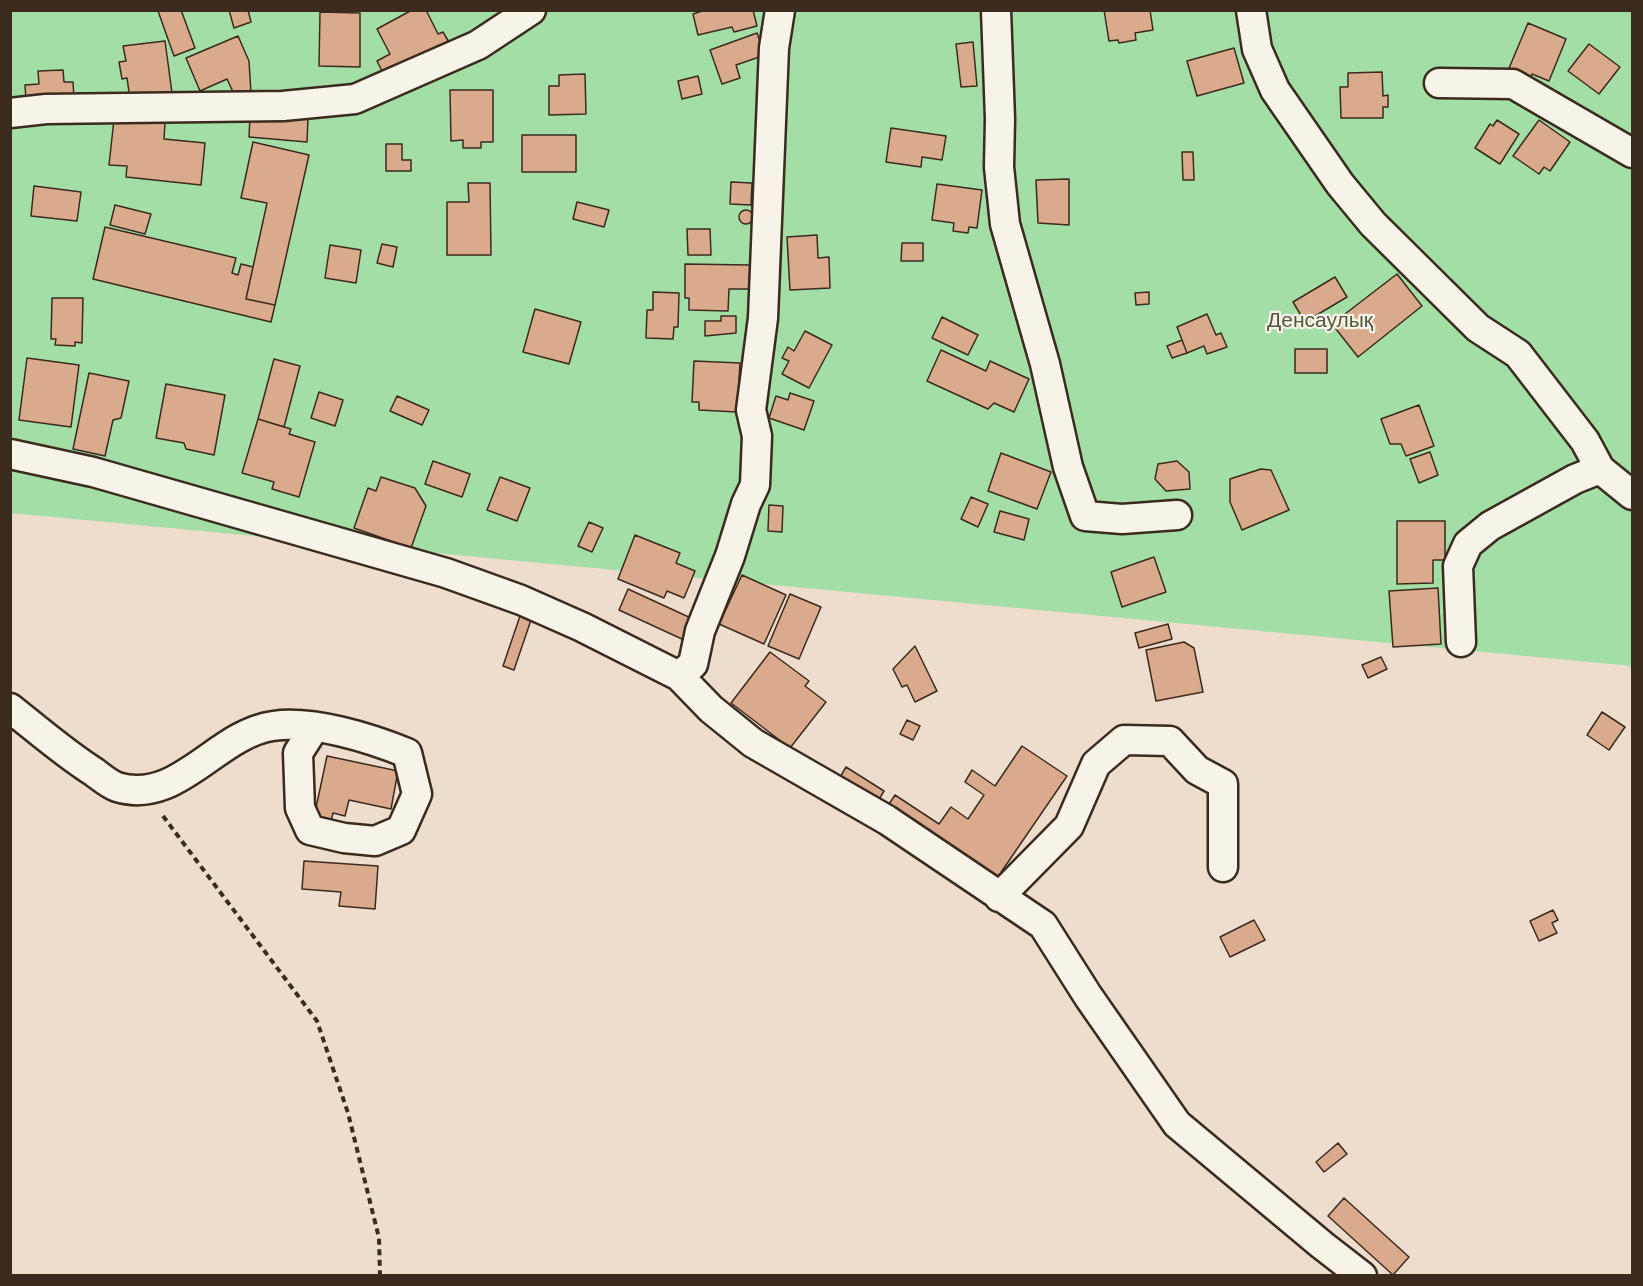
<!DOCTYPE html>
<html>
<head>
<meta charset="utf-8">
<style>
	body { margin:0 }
	#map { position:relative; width:1643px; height:1286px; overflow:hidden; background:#edc; font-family:Mynerve,sans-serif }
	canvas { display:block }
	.frame { position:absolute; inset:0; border:12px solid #3b2a1e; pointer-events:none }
</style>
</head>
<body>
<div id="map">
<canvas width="1643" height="1286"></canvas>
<div class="frame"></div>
</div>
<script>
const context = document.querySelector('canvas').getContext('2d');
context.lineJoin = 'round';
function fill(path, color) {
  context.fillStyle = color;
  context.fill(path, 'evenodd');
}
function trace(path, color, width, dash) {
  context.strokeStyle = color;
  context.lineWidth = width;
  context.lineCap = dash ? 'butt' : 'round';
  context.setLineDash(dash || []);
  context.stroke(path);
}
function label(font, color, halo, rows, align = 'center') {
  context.font = font + ' Mynerve,sans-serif';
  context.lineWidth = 4.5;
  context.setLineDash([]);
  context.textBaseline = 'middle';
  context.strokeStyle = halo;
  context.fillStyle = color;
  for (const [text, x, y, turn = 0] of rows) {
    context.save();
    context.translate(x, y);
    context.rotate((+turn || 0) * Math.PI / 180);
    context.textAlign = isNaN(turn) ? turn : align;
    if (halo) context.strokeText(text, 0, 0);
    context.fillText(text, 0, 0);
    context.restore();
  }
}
fill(new Path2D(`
	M10,11H1632V666L11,513Z`), '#a2dea6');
const building = new Path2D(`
	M181,10L195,48L174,56L158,11Z
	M229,10H248L251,22L234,28Z
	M412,10H426L438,34L443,32L450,44L385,77L377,61L390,54L377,29Z
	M705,10H753L757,26L734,32L732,27L698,35L693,14Z
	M1104,10H1150L1153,30L1135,33L1136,40L1119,43L1118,40L1109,41Z
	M320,12L360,13V67L319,66Z
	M1528,23L1566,39L1549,81L1532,74L1528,82L1507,73Z
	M757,33L765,55L736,65L740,78L722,84L710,50Z
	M238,36L249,61L251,93L234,94L227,79L200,91L186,58Z
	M165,41L172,93L130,99L127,78L122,79L119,62L126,61L123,46Z
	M973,42L977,86L961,87L956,44Z
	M1589,44L1620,67L1599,94L1568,71Z
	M1234,48L1244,83L1197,96L1187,61Z
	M63,70L64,82H73L74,99L26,101L25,85L39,84L38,71Z
	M1382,72L1383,96L1388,95V107H1383V118H1341L1340,87H1348V73Z
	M585,74L586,114L549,115V86H559V75Z
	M698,76L702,94L682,99L678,81Z
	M450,90H493V142H481V148H463V140L451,141Z
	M250,116L308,118L307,142L249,137Z
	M114,119L165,123L164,139L205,143L201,185L126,177L127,166L109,165Z
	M1497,120L1519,134L1500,164L1475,148L1490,124L1493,126Z
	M1539,120L1570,142L1550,171L1544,167L1539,174L1513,156Z
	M891,128L946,136L942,160L922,157L921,167L886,162Z
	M522,135H576V172H522Z
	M253,142L309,155L275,305L246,299L267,203L241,198Z
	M386,144H402V160H411V171H386Z
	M1182,152H1193L1194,180H1183Z
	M1069,179V225L1038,223L1036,180Z
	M731,182L752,183L751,205L730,204Z
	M468,183H490L491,255H447V202H469Z
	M937,184L982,190L977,228L969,227L968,233L953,231L954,223L932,220Z
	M34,186L81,192L77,221L31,216Z
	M577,202L609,210L604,227L573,219Z
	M115,205L151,214L145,234L110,225Z
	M739 217a7 7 0 1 1 14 0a7 7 0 1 1-14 0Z
	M105,227L236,258L232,273L238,275L241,264L253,267L246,299L275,305L271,322L93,279Z
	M687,229H710L711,255H688Z
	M817,235L818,258L829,257L830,288L790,290L787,237Z
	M902,243H923V261H901Z
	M382,244L397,247L393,267L377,263Z
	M330,245L361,250L356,283L325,278Z
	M685,264L750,265L749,289H729L728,311L689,310V298H685Z
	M1397,274L1422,306L1358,357L1332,324Z
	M1335,277L1347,297L1305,322L1293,302Z
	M653,292L679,293L678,327H674L673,339L646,338L647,310H653Z
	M1149,292V304L1136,305L1135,293Z
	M52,298H83L82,343L75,342V346L55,345L56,339H51Z
	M535,309L581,322L569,364L523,352Z
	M1207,314L1216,335L1221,333L1227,347L1207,354L1204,346L1187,353L1177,327Z
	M721,316H736V333L705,336V321H721Z
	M942,317L978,335L968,355L932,338Z
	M805,331L832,345L809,388L782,374L789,361L782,358L788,347L794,351Z
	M1182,340L1187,353L1172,358L1167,346Z
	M1295,349H1327V373H1295Z
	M941,350L986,371L990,361L1029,379L1014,412L994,403L988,409L927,381Z
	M27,358L79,365L71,427L19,420Z
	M274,359L300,366L284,427L258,419Z
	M694,361L740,363L737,412L699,410V402H692Z
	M89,373L129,381L121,418L113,420L105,456L73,449Z
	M166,384L225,395L214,455L186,449L184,443L156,438Z
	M319,392L343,400L335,426L311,418Z
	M790,393L814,401L804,430L769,418L776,396L788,400Z
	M397,396L429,410L422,425L390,411Z
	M1419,405L1434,446L1406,456L1401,444H1390L1381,419Z
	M258,419L291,429L289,434L315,442L299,497L272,489L274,482L242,473Z
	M1430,452L1438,475L1419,483L1410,459Z
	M1001,453L1051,472L1037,509L988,491Z
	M433,461L470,474L462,497L425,484Z
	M1177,461L1189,472L1190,489L1166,491L1155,479L1158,464Z
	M1261,469L1271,470L1289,510L1242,530L1230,502V479Z
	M381,477L415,488L426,506L411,548L354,528L368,488L376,491Z
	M500,477L530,488L517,521L487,510Z
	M971,497L988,504L978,527L961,519Z
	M769,505L783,506L782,532L768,531Z
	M1000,511L1029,519L1024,540L994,532Z
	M1397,521H1445V560H1433V583L1397,584Z
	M589,522L603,528L592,552L578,546Z
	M635,535L680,553L676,563L695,571L684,598L667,591L664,598L618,579Z
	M1154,557L1166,592L1122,607L1111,572Z
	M742,575L786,595L764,644L719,624Z
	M1438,588L1441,644L1393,647L1389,591Z
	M628,589L693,619L684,640L619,610Z
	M790,594L821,607L799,659L768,646Z
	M521,613L532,617L514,670L503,666Z
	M1168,624L1172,639L1139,648L1135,633Z
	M1184,642L1194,648L1203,692L1156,701L1146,650Z
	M915,646L937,691L915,702L907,685L902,687L893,669Z
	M770,652L809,681L805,686L826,702L790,748L731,703Z
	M1381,657L1387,669L1368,678L1362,665Z
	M1602,712L1625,727L1609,750L1587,735Z
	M907,720L920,726L913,740L900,734Z
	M1022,746L1067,776L993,884L885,810L895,795L939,824L951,807L968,819L984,795L965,782L972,770L995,786Z
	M327,756L398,771L391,809L349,800L345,816L333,813L330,826L313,822Z
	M846,767L884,791L877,803L839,779Z
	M304,861L378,866L375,909L339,906L341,892L302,889Z
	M1553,910L1558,920L1552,923L1557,933L1539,941L1530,921Z
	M1254,920L1265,940L1230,957L1220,937Z
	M1338,1143L1347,1154L1324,1172L1316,1162Z
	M1344,1198L1409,1257L1393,1275L1328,1216Z`);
fill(building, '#daaa8c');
trace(building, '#3b2a1e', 1.5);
const street = new Path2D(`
	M996,10L1000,119L999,167L1005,224L1045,364L1068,467L1085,516L1122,519L1177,515
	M1251,10L1257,49L1275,90L1340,184L1373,224L1478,328L1518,354L1585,441L1600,469L1632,495
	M1439,83L1513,84L1632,153
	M10,113L46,109L283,106L355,99L478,45L531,10
	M10,454L93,472L446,573L521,600L582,627L679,676L711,709L753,743L887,820L1043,925L1088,996L1177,1124L1322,1245L1362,1276
	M1461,642L1458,566L1468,544L1490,526L1575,479L1600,469
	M679,676L693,664L700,631L730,556L746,504L755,485L757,436L751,410L763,318L774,48L780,10
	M10,708C38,730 64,753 94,772C101,777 109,784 117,787C178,806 216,734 273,726C313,720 370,738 407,753L417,794L401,830L375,841L344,838L310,830L300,808L298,753L314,728
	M999,897L1069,826L1096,764L1124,740L1170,741L1197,770L1223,784V867`);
trace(street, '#3b2a1e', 33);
trace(new Path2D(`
	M163,816L317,1021L348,1113L379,1238L380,1276`), '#3b2a1e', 4, [6, 4.5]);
trace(street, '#f7f3e8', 28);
label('21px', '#555740', '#f7f3e8', [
	["Денсаулық",1320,323]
]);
</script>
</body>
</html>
